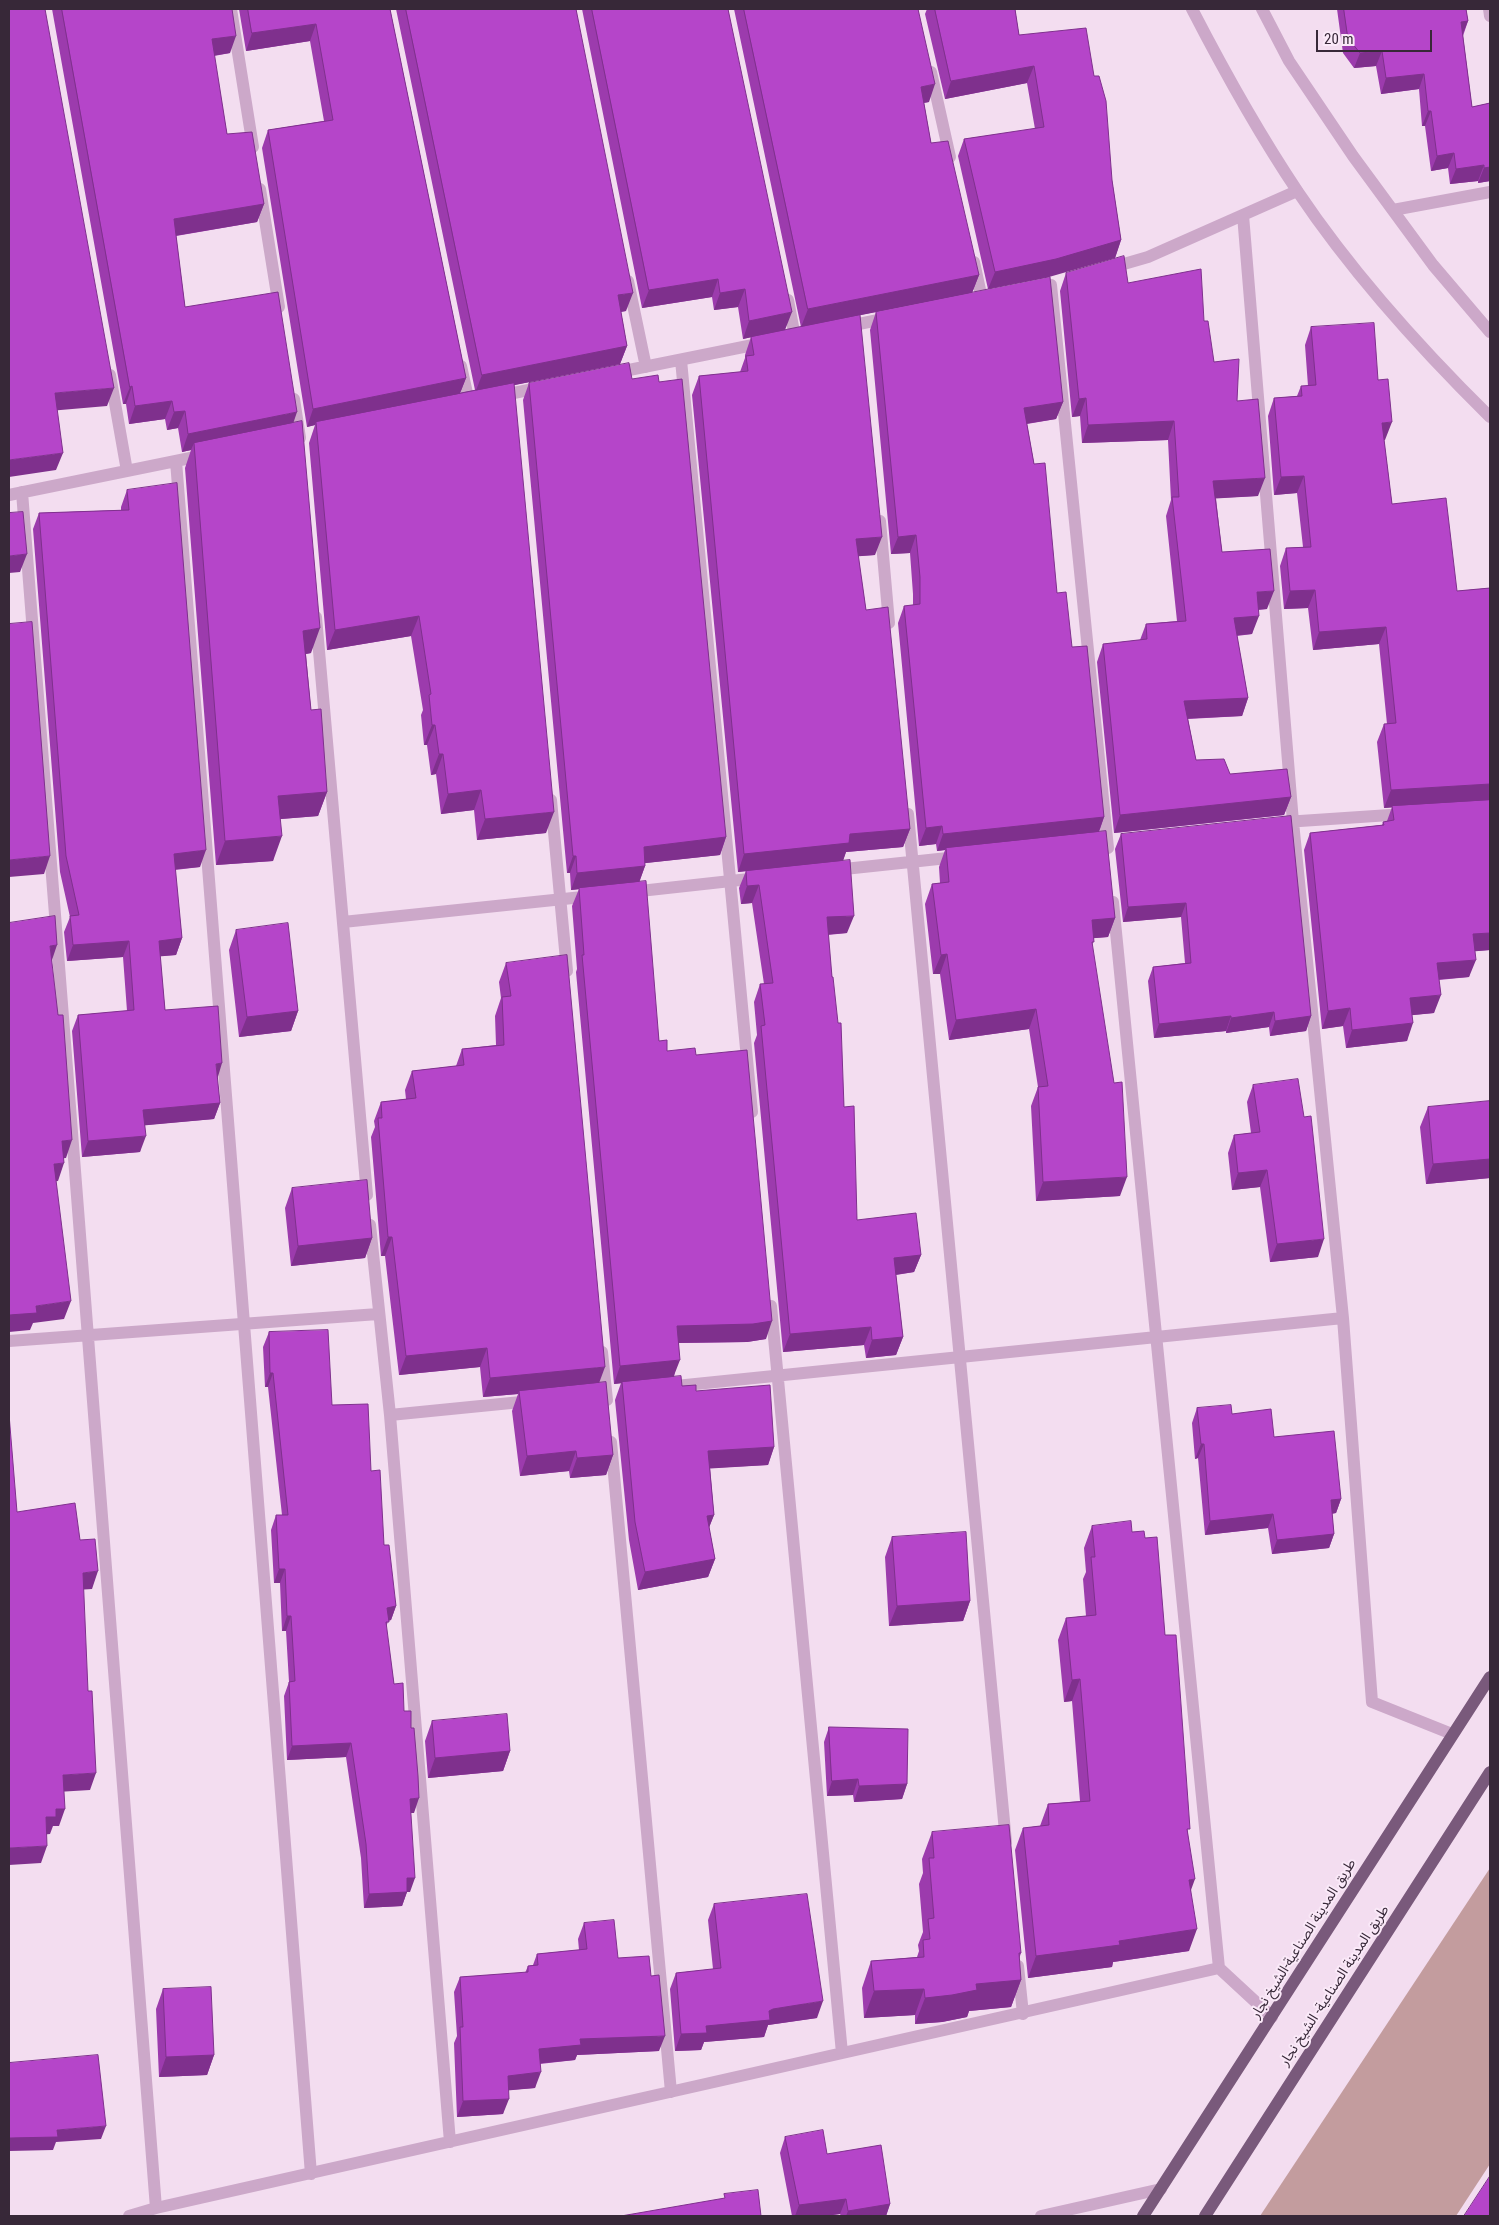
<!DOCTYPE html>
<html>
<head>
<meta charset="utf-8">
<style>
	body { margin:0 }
	#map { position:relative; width:1499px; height:2225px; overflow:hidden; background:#f3ddf0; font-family:"Roboto Condensed",sans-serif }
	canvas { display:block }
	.frame { position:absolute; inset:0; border:10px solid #372838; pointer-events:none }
	.scale { position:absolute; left:1316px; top:30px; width:116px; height:22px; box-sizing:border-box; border:2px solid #372838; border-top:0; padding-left:6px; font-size:15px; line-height:18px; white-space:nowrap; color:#372838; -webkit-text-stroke:4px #fae9f8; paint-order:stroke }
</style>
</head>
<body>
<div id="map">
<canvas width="1499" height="2225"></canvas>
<div class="frame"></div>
<div class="scale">20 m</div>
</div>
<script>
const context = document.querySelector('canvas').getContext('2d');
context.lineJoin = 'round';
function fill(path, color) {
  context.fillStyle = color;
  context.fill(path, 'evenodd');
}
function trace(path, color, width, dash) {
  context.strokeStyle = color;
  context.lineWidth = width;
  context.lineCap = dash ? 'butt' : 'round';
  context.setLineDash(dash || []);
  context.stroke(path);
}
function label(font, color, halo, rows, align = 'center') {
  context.font = font + ' "Roboto Condensed","Noto Sans Arabic",sans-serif';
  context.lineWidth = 4;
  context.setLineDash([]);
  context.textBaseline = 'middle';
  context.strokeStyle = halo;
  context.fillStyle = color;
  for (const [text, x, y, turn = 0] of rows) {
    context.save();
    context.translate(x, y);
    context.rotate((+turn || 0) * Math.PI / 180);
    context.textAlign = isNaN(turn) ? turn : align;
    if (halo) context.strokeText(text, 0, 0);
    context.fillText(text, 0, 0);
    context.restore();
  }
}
fill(new Path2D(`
	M1490,1868V2164L1456,2216H1260Z`), '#c39c9e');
trace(new Path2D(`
	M231,9L253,147
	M1489,9L1490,16
	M931,72L950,157
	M260,189L279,307
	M1393,210L1490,192
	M1243,215L1293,822L1343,1318L1372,1702L1452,1734
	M974,262L982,299
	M1110,268L1148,257L1297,191
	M628,281L646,367
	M1051,285L1108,848
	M788,300L795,337
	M844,327L888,318
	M681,360L752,1112
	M461,366L469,402
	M614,373L763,343
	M110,375L127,471
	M499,396L543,387
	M294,399L300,438
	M176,461L311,2174
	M22,492L156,2208
	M9,495L205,455
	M880,521L889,623
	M316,617L367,1195
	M551,800L567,971
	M908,814L1006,1842
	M1285,822L1405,814
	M835,870L957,857
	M631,892L758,878
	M1113,902L1219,1968L1272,2017
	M343,922L592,896
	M370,1225L390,1415L450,2142
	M771,1306L842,2053
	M9,1341L378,1314
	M602,1352L607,1400
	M666,1387L1343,1318
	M390,1415L531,1401
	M611,1442L671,2092
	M1018,1966L1023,2014
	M129,2216L156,2208L1219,1968
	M1041,2216L1161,2189`), '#cca8c9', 12);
trace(new Path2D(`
	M1192,9C1224,71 1259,134 1298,192C1353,274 1420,348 1490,417
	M1262,9L1289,61L1353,156L1433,265L1490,332`), '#cca8c9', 12);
trace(new Path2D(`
	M1143,2216L1490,1677
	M1205,2216L1490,1772`), '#79597b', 12);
fill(new Path2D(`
	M52,9H232L230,53L214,56L227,134L264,204L257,222L176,236L185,307L293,423L311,653L306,654L311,710L327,792L318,816L280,819L273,861L216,865L185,468L191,450L182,452L178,428L167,430L165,419L129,424L126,404H123Z
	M239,9H390L466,378L460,393L475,390L396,9H576L626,311L621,312L627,346L620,364L514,385L546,833L477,840L474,810L441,814L436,774L431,775L427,745H424L421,715L423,710L411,636L327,650L309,443L315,425L307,427L262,148L268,130L324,121L310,41L246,51Z
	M582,9H728L785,330L801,327L734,9H918L929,102L924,103L931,143L979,275L972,293L860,315L875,555L858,556L866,610L910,829L903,847L846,852L843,860L847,933L828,935L844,1107L857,1220L921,1255L914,1272L896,1275L903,1337L896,1355L866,1358L864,1345L783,1352L754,1043L757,1035L754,1002L760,984H764L752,903L741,904L739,888L746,871L738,872L692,395L699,376L740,372L745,358V355L751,337L743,339L738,307L714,310L712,297L642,308Z
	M927,9H1015L1019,35L1112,180L1121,240L1115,258L988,289L958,156L964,139L1035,129L1027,83L945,99L925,14Z
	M1337,9H1466L1468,21L1463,36L1472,107L1490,103V181L1478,183V181L1450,184L1448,168L1431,171L1425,126H1422L1419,89L1381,94L1376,66L1354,68L1343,53Z
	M1066,273L1128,283L1204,321L1214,362L1237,401L1258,496L1216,498L1222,552L1267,609L1258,610L1252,634L1237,636L1248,698L1242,716L1188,719L1196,760L1230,774L1291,797L1284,815L1114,833L1097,662L1103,644L1140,640L1146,624L1177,621L1166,516L1171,500L1168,440L1082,443L1080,416L1072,417L1060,291Z
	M876,312L1063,402L1056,419L1027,424L1057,593L1072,647L1104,817L1099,832L1115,918L1108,937L1094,938L1092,946L1120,1196L1036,1201L1031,1106L1038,1087L1029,1029L949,1040L940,974H933L925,904L932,884L940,883L939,867L945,850L937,851L936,844L919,846L898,623L904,606L913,605V594L910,553L891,554L870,330Z
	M1311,327L1378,380L1385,440H1384L1392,504L1457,591L1490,588V950L1475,951L1469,977L1439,980L1434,1013L1412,1015L1407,1041L1346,1048L1343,1026L1322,1029L1304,850L1310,833L1382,825L1383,822L1387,821L1392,807L1384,808L1377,742L1384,724H1387L1379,644L1313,650L1308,608L1284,609L1280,566L1286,548L1303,547L1297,493L1274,495L1268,416L1274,398L1297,396L1301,386H1308L1305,345Z
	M632,379L726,837L720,855L645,863V866L639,882L659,1041L667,1051L696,1055L766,1339L747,1342L679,1343L674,1377L682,1386L696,1391L774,1447L768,1465L710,1468L714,1515L709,1527L715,1559L708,1577L638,1590L629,1540L615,1400L621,1383L614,1384L576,972L577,969L572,906L579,889L571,890L570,873H567L523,400L529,383Z
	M127,490L200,867L175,870L182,938L176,955L160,956L165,1010L217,1077L220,1103L214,1119L145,1125L140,1152L82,1157L72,1031L78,1015L127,1011L123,957L67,961L64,932L70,917L60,872L33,529L39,513L121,510V507Z
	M1121,834L1311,1016L1306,1031L1270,1036L1269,1027L1226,1033V1031L1154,1038L1148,981L1153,967L1185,963L1181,917L1123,922L1115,849Z
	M236,930L298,1011L291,1031L239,1037L229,950Z
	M506,963L599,1383L613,1455L606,1475L570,1478L569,1471L520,1476L512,1411L518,1394L483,1397L480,1367L399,1375L385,1256H381L371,1137L375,1127L374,1121L381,1102L406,1099L405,1090L412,1071L456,1066L462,1049L496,1045L495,1016L501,998L499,982Z
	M1253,1085L1318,1257L1270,1262L1260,1187L1232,1190L1228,1153L1234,1135L1251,1133L1247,1102Z
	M1490,1101V1178L1426,1184L1420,1127L1428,1107Z
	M292,1188L372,1238L365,1258L291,1266L285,1208Z
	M269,1332L332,1405L371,1471L384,1545L396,1606L391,1620L388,1621L386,1628L394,1684L404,1711L414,1813H411L410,1892H407L402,1906L364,1908L361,1858L346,1757L287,1760L284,1696L289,1682L286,1631H282L280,1583H274L271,1530L276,1515H282L268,1387H265L263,1347Z
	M1197,1408L1232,1414L1274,1437L1341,1499L1336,1513L1332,1514L1334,1534L1329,1548L1272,1554L1268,1528L1205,1535L1198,1458L1195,1459L1192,1423Z
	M1092,1526L1132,1532L1145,1538L1165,1635L1188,1834L1191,1891L1189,1951L1113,1962L1112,1967L1028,1978L1015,1850L1023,1828L1040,1826L1048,1804L1080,1801L1072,1701L1064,1702L1058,1640L1066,1618L1086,1616L1083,1579L1086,1572L1084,1548Z
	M892,1537L970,1601L963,1621L889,1626L885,1557Z
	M432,1721L510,1751L503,1771L428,1778L425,1741Z
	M829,1727L907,1784L902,1799L854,1802L853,1795L827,1796L824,1742Z
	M932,1832L1021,1953L1019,1959L1021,1980L1011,2007L969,2011L967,2017L942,2022L915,2024V2015L864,2018L862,1988L871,1961L917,1957L919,1951L918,1945L923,1932L919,1884L923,1873L922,1859Z
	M714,1904L817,2018L768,2025L764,2037L704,2042L701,2050L675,2051L670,1989L676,1973L713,1969L708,1920Z
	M584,1923L618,1958L651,1976L659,2051L577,2055L575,2060L540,2064L535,2088L508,2090L503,2114L457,2117L454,2043L457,2036L454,1992L460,1977L525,1973L528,1966L533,1965L537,1954L579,1950L578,1939Z
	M163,1989L214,2055L207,2075L159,2077L156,2009Z
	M785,2137L827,2154L890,2204L886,2216H841L840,2214L825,2216H792L780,2153Z`), '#9c3bad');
fill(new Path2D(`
	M1468,21L1462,36L1461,22Z
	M316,24L310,41L246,51L252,33Z
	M236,36L230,53L205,57L212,39Z
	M1382,51L1376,66L1354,68L1360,53Z
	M1034,66L1027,83L945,99L951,81Z
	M1424,74L1419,89L1381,94L1386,78Z
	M935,84L929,102L915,104L921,87Z
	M1428,111H1431L1425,126H1422Z
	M1454,153L1448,168L1431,171L1437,156Z
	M1484,165L1478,181L1450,184L1456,169Z
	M1490,167V181L1478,183L1484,168Z
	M264,204L257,222L168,237L174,219Z
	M1121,240L1115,258L1049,277L988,289L995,272Z
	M979,275L972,293L801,327L808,309Z
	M718,279L712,297L642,308L649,290Z
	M745,289L738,307L714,310L720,293Z
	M633,293L626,311L612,313L618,295Z
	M792,312L785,330L743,339L749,321Z
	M627,346L620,364L475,393L482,375Z
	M466,378L459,396L316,422L315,425L307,427L313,409Z
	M132,386L126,404H123L130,387Z
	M114,388L107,406L49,411L55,393Z
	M1086,398L1080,416L1072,417L1079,399Z
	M172,401L165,419L129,424L135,406Z
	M1063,402L1056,419L1018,425L1024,408Z
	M185,411L178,428L167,430L174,412Z
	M297,412L291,430L194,443L191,450L182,452L188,434Z
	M1174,421L1168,440L1082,443L1088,425Z
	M1392,422L1385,440L1376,441L1382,423Z
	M63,453L56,470L9,477V460Z
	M1304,476L1297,493L1274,495L1281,477Z
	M1265,478L1258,496L1207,499L1213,481Z
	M916,535L910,553L891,554L898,537Z
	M882,537L875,555L849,557L856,539Z
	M27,554L20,572L9,573V556Z
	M1315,590L1308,608L1284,609L1290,591Z
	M1274,591L1267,609L1251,610L1257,592Z
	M419,616L411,636L327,650L335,630Z
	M1259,616L1252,634L1228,636L1234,618Z
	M1386,627L1379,644L1313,650L1319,632Z
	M320,628L311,653L294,656L303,631Z
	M1248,698L1242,716L1178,719L1184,701Z
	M432,725H435L427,745H424Z
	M439,754H443L436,774L431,775Z
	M1490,784V799L1489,801L1384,808L1391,790Z
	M481,790L474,810L441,814L448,794Z
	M327,792L318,816L269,820L278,796Z
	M1291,797L1284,815L1114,833L1120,815Z
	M554,812L546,833L477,840L485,819Z
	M1104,817L1098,834L946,848L945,850L937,851L943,834Z
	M942,826L936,844L919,846L926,828Z
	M910,829L903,847L846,852L843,861L738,872L744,854L850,834Z
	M282,836L273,861L216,865L225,841Z
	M726,837L720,855L637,864L644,847Z
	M206,850L200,867L168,870L174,854Z
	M50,856L44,874L9,877V860Z
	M573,856H576L570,873H567Z
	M645,866L639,883L571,890L577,873Z
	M759,885L752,903L741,904L747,886Z
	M1186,903L1181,917L1123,922L1128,907Z
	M854,916L847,933L820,935L827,917Z
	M1115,918L1108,937L1084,939L1092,920Z
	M1490,933V950L1467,952L1473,934Z
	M182,938L176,955L153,957L159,941Z
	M129,941L123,957L67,961L73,945Z
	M57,945L51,963L50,946Z
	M947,954L940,974H933L941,955Z
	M1476,960L1469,977L1431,980L1437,963Z
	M1441,995L1434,1013L1404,1016L1410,998Z
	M1350,1008L1343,1026L1322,1029L1328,1011Z
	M1036,1009L1029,1029L949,1040L956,1020Z
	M298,1011L291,1031L239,1037L247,1017Z
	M1274,1012L1269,1027L1226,1033L1231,1018Z
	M1231,1016L1226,1031L1154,1038L1159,1024Z
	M1311,1016L1306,1031L1270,1036L1275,1021Z
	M1413,1023L1407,1041L1346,1048L1352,1030Z
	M222,1063L217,1080L216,1064Z
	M220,1103L214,1119L138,1126L143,1110Z
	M146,1136L140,1152L82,1157L88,1141Z
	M72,1140L66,1158L55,1159L62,1141Z
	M1490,1159V1178L1426,1184L1433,1164Z
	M64,1163L58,1181L48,1182L54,1164Z
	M1267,1170L1260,1187L1232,1190L1238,1173Z
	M1127,1177L1120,1196L1036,1201L1043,1182Z
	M388,1237H392L385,1256H381Z
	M372,1238L365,1258L291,1266L298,1246Z
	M1324,1239L1318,1257L1270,1262L1277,1244Z
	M921,1255L914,1272L887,1276L894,1258Z
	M71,1301L64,1319L33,1323L30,1330L9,1332V1315L36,1306Z
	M772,1321L766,1339L747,1342L671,1343L677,1326Z
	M871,1327L864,1345L783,1352L790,1334Z
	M903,1337L896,1355L866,1358L872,1340Z
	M487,1348L480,1367L399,1375L406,1356Z
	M680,1360L673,1378L614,1384L620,1366Z
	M605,1367L598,1386L519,1391L518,1394L483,1397L490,1378Z
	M270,1373H273L268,1387H265Z
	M1201,1444H1204L1198,1458L1195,1459Z
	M774,1447L768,1465L702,1469L708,1451Z
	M576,1451L569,1471L520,1476L527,1456Z
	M613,1455L606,1475L570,1478L577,1458Z
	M1341,1499L1336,1513L1325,1514L1331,1500Z
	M1273,1514L1268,1528L1205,1535L1210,1521Z
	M714,1515L707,1533V1516Z
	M1334,1534L1329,1548L1272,1554L1277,1540Z
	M715,1559L708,1577L638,1590L645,1572Z
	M279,1569H285L280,1583H274Z
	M98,1571L92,1589L76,1590L83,1573Z
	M970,1601L963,1621L889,1626L897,1606Z
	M396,1606L391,1620L381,1622L387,1608Z
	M287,1616H291L286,1631H282Z
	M1080,1679L1072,1701L1064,1702L1072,1680Z
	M351,1743L346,1757L287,1760L292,1746Z
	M510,1751L503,1771L428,1778L435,1758Z
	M96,1773L90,1790L57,1792L63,1775Z
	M858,1779L853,1795L827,1796L832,1781Z
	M907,1784L902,1799L854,1802L859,1786Z
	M419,1798L414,1813H405L410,1799Z
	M56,1809H65L59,1826H53L50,1834L40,1835L46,1817Z
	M47,1846L41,1863L9,1865V1848Z
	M407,1878H415L410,1892H407L402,1906L364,1908L369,1894Z
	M1195,1879L1187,1901L1189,1880Z
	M1197,1929L1189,1951L1113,1962L1112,1967L1028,1978L1036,1956L1119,1941Z
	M1021,1980L1011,2007L969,2011L967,2017L942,2022L915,2024L925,1998L976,1984Z
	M924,1989L915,2015L864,2018L874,1991Z
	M823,2001L817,2018L768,2025L764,2037L704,2042L701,2050L675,2051L681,2034L706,2026L769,2011L773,2009Z
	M665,2036L659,2051L577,2055L575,2060L533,2064L539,2049L580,2039Z
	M214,2055L207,2075L159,2077L166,2057Z
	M541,2072L535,2088L502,2091L508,2076Z
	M509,2099L503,2114L457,2117L463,2101Z
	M106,2126L101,2139L56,2142L53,2150L9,2151V2138L57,2130Z
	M846,2199L840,2214L825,2216H795L799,2205Z
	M890,2204L886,2216H846L848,2211Z`), '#7f308d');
const building = new Path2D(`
	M9,9H45L114,388L55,393L63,453L9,460Z
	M62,9H232L236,36L212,39L227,134L252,132L264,204L174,219L185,307L278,292L297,412L188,434L185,411L174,412L172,401L135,406L132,386L130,387Z
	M248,9H390L466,378L313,409L268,130L333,120L316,24L252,33Z
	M406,9H576L633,293L618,295L627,346L482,375Z
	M592,9H728L792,312L749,321L745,289L720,293L718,279L649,290Z
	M744,9H918L935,84L921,87L931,143L948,141L979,275L808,309Z
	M935,9H1015L1019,35L1086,28L1094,76H1099L1106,101L1112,180L1121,240L1056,259L995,272L964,139L1044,127L1034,66L951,81Z
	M1344,9H1466L1468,21L1461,22L1472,107L1490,103V167L1484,168V165L1456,169L1454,153L1437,156L1431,111H1428L1424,74L1386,78L1382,51L1360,53L1348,38Z
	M1124,256L1128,283L1201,269L1204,321H1208L1214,362L1239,359L1237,401L1258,399L1265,478L1213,481L1222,552L1270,549L1274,591L1257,592L1259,616L1234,618L1248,698L1184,701L1196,760L1224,759L1230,774L1287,769L1291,797L1120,815L1103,644L1147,639L1146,624L1186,621L1172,497H1179L1174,421L1088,425L1086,398L1079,399L1066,273Z
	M1050,277L1063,402L1024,408L1034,464L1045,463L1057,593L1066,592L1072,647L1087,646L1104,817L943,834L942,826L926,828L904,606L920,604V577L916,535L898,537L876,312Z
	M860,315L882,537L856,539L866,610L888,607L910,829L850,834L849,843L744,854L699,376L748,371L746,356L754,355L751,337Z
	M1374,323L1378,380L1388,379L1392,422L1382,423L1392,504L1446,498L1457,591L1490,588V784L1391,790L1384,724L1396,723L1386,627L1319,632L1315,590L1290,591L1286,548L1311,547L1304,476L1281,477L1274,398L1302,396L1301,386L1316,385L1311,327Z
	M629,363L632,379L658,375L659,382L682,379L726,837L644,847L645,866L577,873L576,856H573L529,383Z
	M514,383L554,812L485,819L481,790L448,794L443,754H439L435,725H432L429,695L431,694L419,616L335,630L316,422Z
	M302,421L320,628L303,631L311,710L321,709L327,792L278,796L282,836L225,841L194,443Z
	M177,483L206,850L174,854L182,938L159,941L165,1010L218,1006L222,1063L216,1064L220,1103L143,1110L146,1136L88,1141L78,1015L134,1010L129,941L73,945L70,916L79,915L66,856L39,513L129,510L127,490Z
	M23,512L27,554L9,556V513Z
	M32,622L50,856L9,860V624Z
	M1490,800V933L1473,934L1476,960L1437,963L1441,995L1410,998L1413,1023L1352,1030L1350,1008L1328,1011L1310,833L1384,825L1383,822L1394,820L1392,806Z
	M1291,816L1311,1016L1275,1021L1274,1012L1231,1018V1016L1159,1024L1153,967L1191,963L1186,903L1128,907L1121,834Z
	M1106,831L1115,918L1092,920L1094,942H1092L1114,1083L1122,1082L1127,1177L1043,1182L1038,1087L1048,1086L1036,1009L956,1020L947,954L941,955L932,884L949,882L946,848Z
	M850,860L854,916L827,917L832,977H833L838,1023H841L844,1107L854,1106L857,1220L916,1213L921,1255L894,1258L903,1337L872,1340L871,1327L790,1334L761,1026L765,1025L760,984L773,983L759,885L747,886L746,871Z
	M646,881L659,1041L667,1040V1051L695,1048L696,1055L747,1050L772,1321L753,1324L677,1326L680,1360L620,1366L582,955H584L579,888Z
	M55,916L57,945L50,946L58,1015H63L72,1140L62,1141L64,1163L54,1164L71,1301L36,1306L37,1313L9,1315V923Z
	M288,923L298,1011L247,1017L236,930Z
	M567,955L605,1367L490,1378L487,1348L406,1356L392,1237H388L378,1118H382L381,1102L416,1098L412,1071L464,1065L462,1049L504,1045L502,997L511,996L506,963Z
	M1298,1079L1304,1117L1311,1116L1324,1239L1277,1244L1267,1170L1238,1173L1234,1135L1260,1132L1253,1085Z
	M1490,1101V1159L1433,1164L1428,1107Z
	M367,1180L372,1238L298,1246L292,1188Z
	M328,1330L332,1405L368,1404L371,1471L380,1470L384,1545H389L396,1606L387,1608L389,1622H386L394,1684L403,1683L404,1711H411V1728H414L418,1776L419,1798L410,1799L415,1878H407V1892L369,1894L366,1844L351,1743L292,1746L289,1682L295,1681L291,1616H287L285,1569H279L276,1515H288L273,1373H270L269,1332Z
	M681,1376L682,1386L696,1385V1391L770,1385L774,1447L708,1451L714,1515L707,1516L715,1559L645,1572L635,1522L622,1382Z
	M606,1382L613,1455L577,1458L576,1451L527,1456L519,1391Z
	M1231,1405L1232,1414L1271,1409L1274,1437L1334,1431L1341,1499L1331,1500L1334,1534L1277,1540L1273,1514L1210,1521L1204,1444H1201L1197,1408Z
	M9,1414L17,1512L75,1503L80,1540L95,1539L98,1571L83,1573L88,1691H92L96,1773L63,1775L65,1809H56V1817H46L47,1846L9,1848Z
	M1131,1521L1132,1532L1144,1531L1145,1538L1157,1537L1165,1635H1176L1190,1829H1187L1195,1879L1189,1880L1197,1929L1119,1941L1120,1945L1036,1956L1023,1828L1049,1825L1048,1804L1090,1801L1080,1679L1072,1680L1066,1618L1096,1615L1091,1557H1095L1092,1526Z
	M966,1532L970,1601L897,1606L892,1537Z
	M507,1714L510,1751L435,1758L432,1721Z
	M829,1727L908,1729L907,1784L859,1786L858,1779L832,1781Z
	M1009,1825L1021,1953H1019L1021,1980L976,1984L977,1990L952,1995L925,1998L924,1989L874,1991L871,1961L924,1957L923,1940L930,1939L928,1919L934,1918L929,1858H934L932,1832Z
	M807,1894L823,2001L773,2009L769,2011L770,2020L706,2026L707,2033L681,2034L676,1973L721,1968L714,1904Z
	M614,1920L618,1958L649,1956L651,1976L659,1975L665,2036L580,2039L581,2045L539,2049L541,2072L508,2076L509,2099L463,2101L460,2027H463L460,1977L528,1972V1966L538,1965L537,1954L587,1949L584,1923Z
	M211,1987L214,2055L166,2057L163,1989Z
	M98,2055L106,2126L57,2130L58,2137L9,2138V2063Z
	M823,2130L827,2154L881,2145L890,2204L848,2211L846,2199L799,2205L785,2137Z
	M1490,2176V2216H1464Z
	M758,2190L761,2216H621L725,2198L724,2194Z`);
fill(building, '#b545c9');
trace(building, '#7f308d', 1);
label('14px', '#372838', '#fae9f8', [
	["طريق المدينة الصناعية-الشيخ نجار",1304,1939,-58],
	["طريق المدينة الصناعية- الشيخ نجار",1335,1986,-57]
]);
</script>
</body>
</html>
